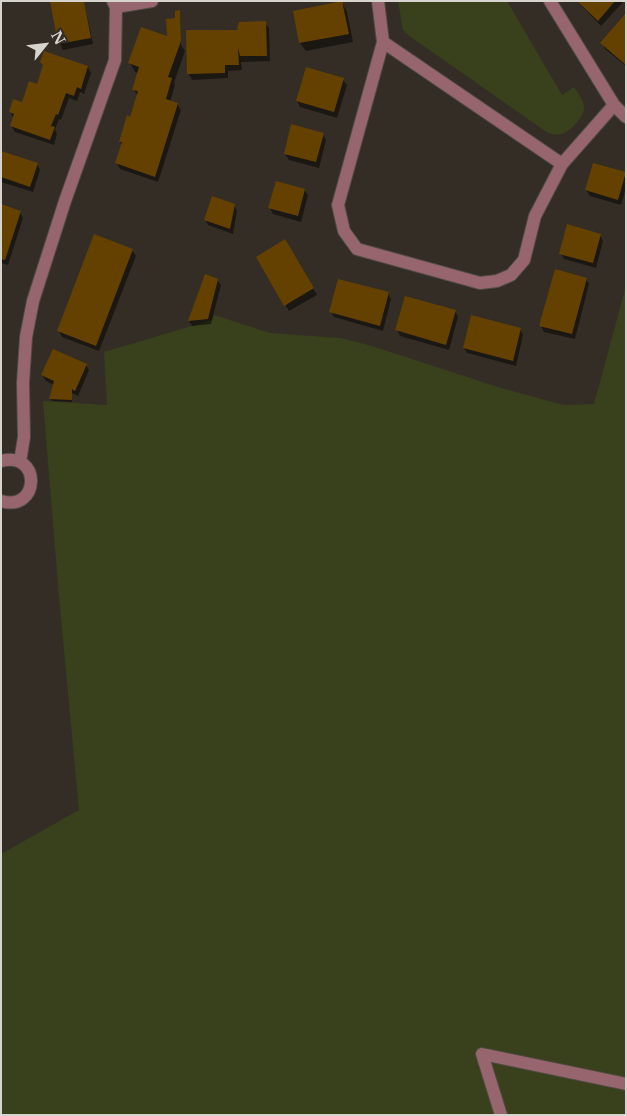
<!DOCTYPE html>
<html>
<head>
<meta charset="utf-8">
<style>
	body { margin:0 }
	#map { position:relative; width:627px; height:1116px; overflow:hidden; background:#342d25; font-family:"Libre Baskerville",serif }
	canvas { display:block }
	.frame { position:absolute; inset:0; border:2px solid #d7d3cd; pointer-events:none }
	.north { position:absolute; left:20px; top:20px; width:50px; height:50px; -webkit-text-stroke:4px #342d25; paint-order:stroke; rotate:61deg; font-size:14px; font-weight:700; line-height:20px; text-align:center; color:#d7d3cd }
	.north::after { content:''; display:block; margin:auto; width:18px; height:22px; background:#d7d3cd; clip-path:polygon(50% 0,100% 100%,50% 72%,0 100%) }
</style>
</head>
<body>
<div id="map">
<canvas width="627" height="1116"></canvas>
<div class="frame"></div>
<div class="north">N</div>
</div>
<script>
const context = document.querySelector('canvas').getContext('2d');
context.lineJoin = 'round';
function fill(path, color) {
  context.fillStyle = color;
  context.fill(path, 'evenodd');
}
function trace(path, color, width, dash) {
  context.strokeStyle = color;
  context.lineWidth = width;
  context.lineCap = dash ? 'butt' : 'round';
  context.setLineDash(dash || []);
  context.stroke(path);
}
fill(new Path2D(`
	M398,1H507L562,95L574,87C578,93 585,102 584,109C583,118 571,130 564,133C558,136 553,134 548,133L408,35L403,30Z
	M626,286V1115H1V854L79,810L59,597L43,401L107,405L104,352L212,320L214,315L270,333L341,338L372,346L501,388L564,405L594,404Z`), '#38411b');
fill(new Path2D(`
	M58,1H84L93,44L63,50L60,44L52,2Z
	M577,1H624L601,26Z
	M342,3L347,12L353,42L306,51L300,43Z
	M180,11L181,45L185,51L174,83L175,85L170,102L177,104L181,110L158,182L120,169L117,163L123,146L120,142L128,117L131,119L138,96L133,89L138,73L135,72L130,63L168,38Z
	M626,15V66L605,49L602,43Z
	M265,23L269,28L270,61L241,62L242,70L228,71V78L192,80L189,74L187,32L239,31Z
	M88,67L91,73L84,94L80,92L77,101L69,98L61,120L59,119L55,130L57,134L54,145L15,132L11,126L14,119L10,112L23,103L38,85Z
	M343,80L347,85L337,118L300,107L297,101Z
	M323,134L326,140L319,168L289,160L285,154Z
	M1,152L37,164L40,170L33,192L1,182Z
	M625,173L626,188L621,205L590,196L586,190Z
	M304,190L308,195L301,222L273,214L270,208Z
	M234,205L237,211L233,234L208,225L205,219Z
	M1,206L20,212L23,218L8,265L1,263Z
	M600,235L603,241L596,268L564,259L561,254Z
	M285,241L317,295L289,311L258,257Z
	M132,250L136,256L99,351L62,337L59,331Z
	M586,279L589,284L575,339L544,332L541,326Z
	M217,280L221,285L211,324L192,326L189,321Z
	M388,293L391,299L383,331L334,317L331,312Z
	M455,311L458,317L449,350L400,336L397,330Z
	M520,329L523,335L516,366L467,353L464,348Z
	M86,365L89,370L78,396L72,393V402L52,401L50,399L54,385L46,381L42,375Z`), '#0007');
fill(new Path2D(`
	M50,1H84L91,38L58,44Z
	M342,1L349,34L299,43L293,11Z
	M577,1H615L598,21Z
	M180,10L181,41L168,77L172,78L166,99L178,103L155,177L115,163L122,142H119L127,115L130,117L138,91L132,90L139,67L128,63L141,27L167,36L166,19L175,18V11Z
	M626,13V65L600,43Z
	M266,21L267,56H240L238,48L239,65H225V73L187,74L186,30H237L239,22Z
	M44,51L88,66L81,89L77,87L74,96L66,93L58,115L56,114L51,126L55,127L50,140L10,126L14,114L9,112L13,99L22,102L29,81L37,84L43,65L40,62Z
	M306,67L344,78L334,112L296,101Z
	M291,124L324,133L316,162L284,154Z
	M1,151L38,163L30,187L1,177Z
	M593,163L626,172L618,200L585,190Z
	M276,181L305,189L298,216L268,208Z
	M212,196L235,204L230,229L204,220Z
	M1,204L21,211L5,260L1,259Z
	M567,224L601,234L593,263L559,254Z
	M94,234L133,249L96,346L57,331Z
	M285,239L314,288L284,306L256,257Z
	M555,269L587,278L572,334L539,326Z
	M205,274L218,279L208,319L188,321Z
	M338,279L389,292L380,326L329,312Z
	M405,296L456,310L446,345L395,330Z
	M471,315L521,328L513,361L463,348Z
	M53,349L87,364L75,391L72,389V400L49,399L54,381L41,375Z`), '#654100');
const minor = new Path2D(`
	M378,1L383,42L338,205L344,231L357,249L480,283L497,281L511,275L524,260L535,216L562,164L614,105
	M550,1L614,105L626,117
	M116,7L152,1
	M383,42L562,164
	M1,461C42,450 40,513 1,501
	M20,462L24,437L23,383L26,337L33,301L65,201L115,60L116,7L113,1
	M501,1115L482,1054L626,1084`);
trace(minor, '#514b43', 14);
trace(minor, '#97656d', 12);
</script>
</body>
</html>
